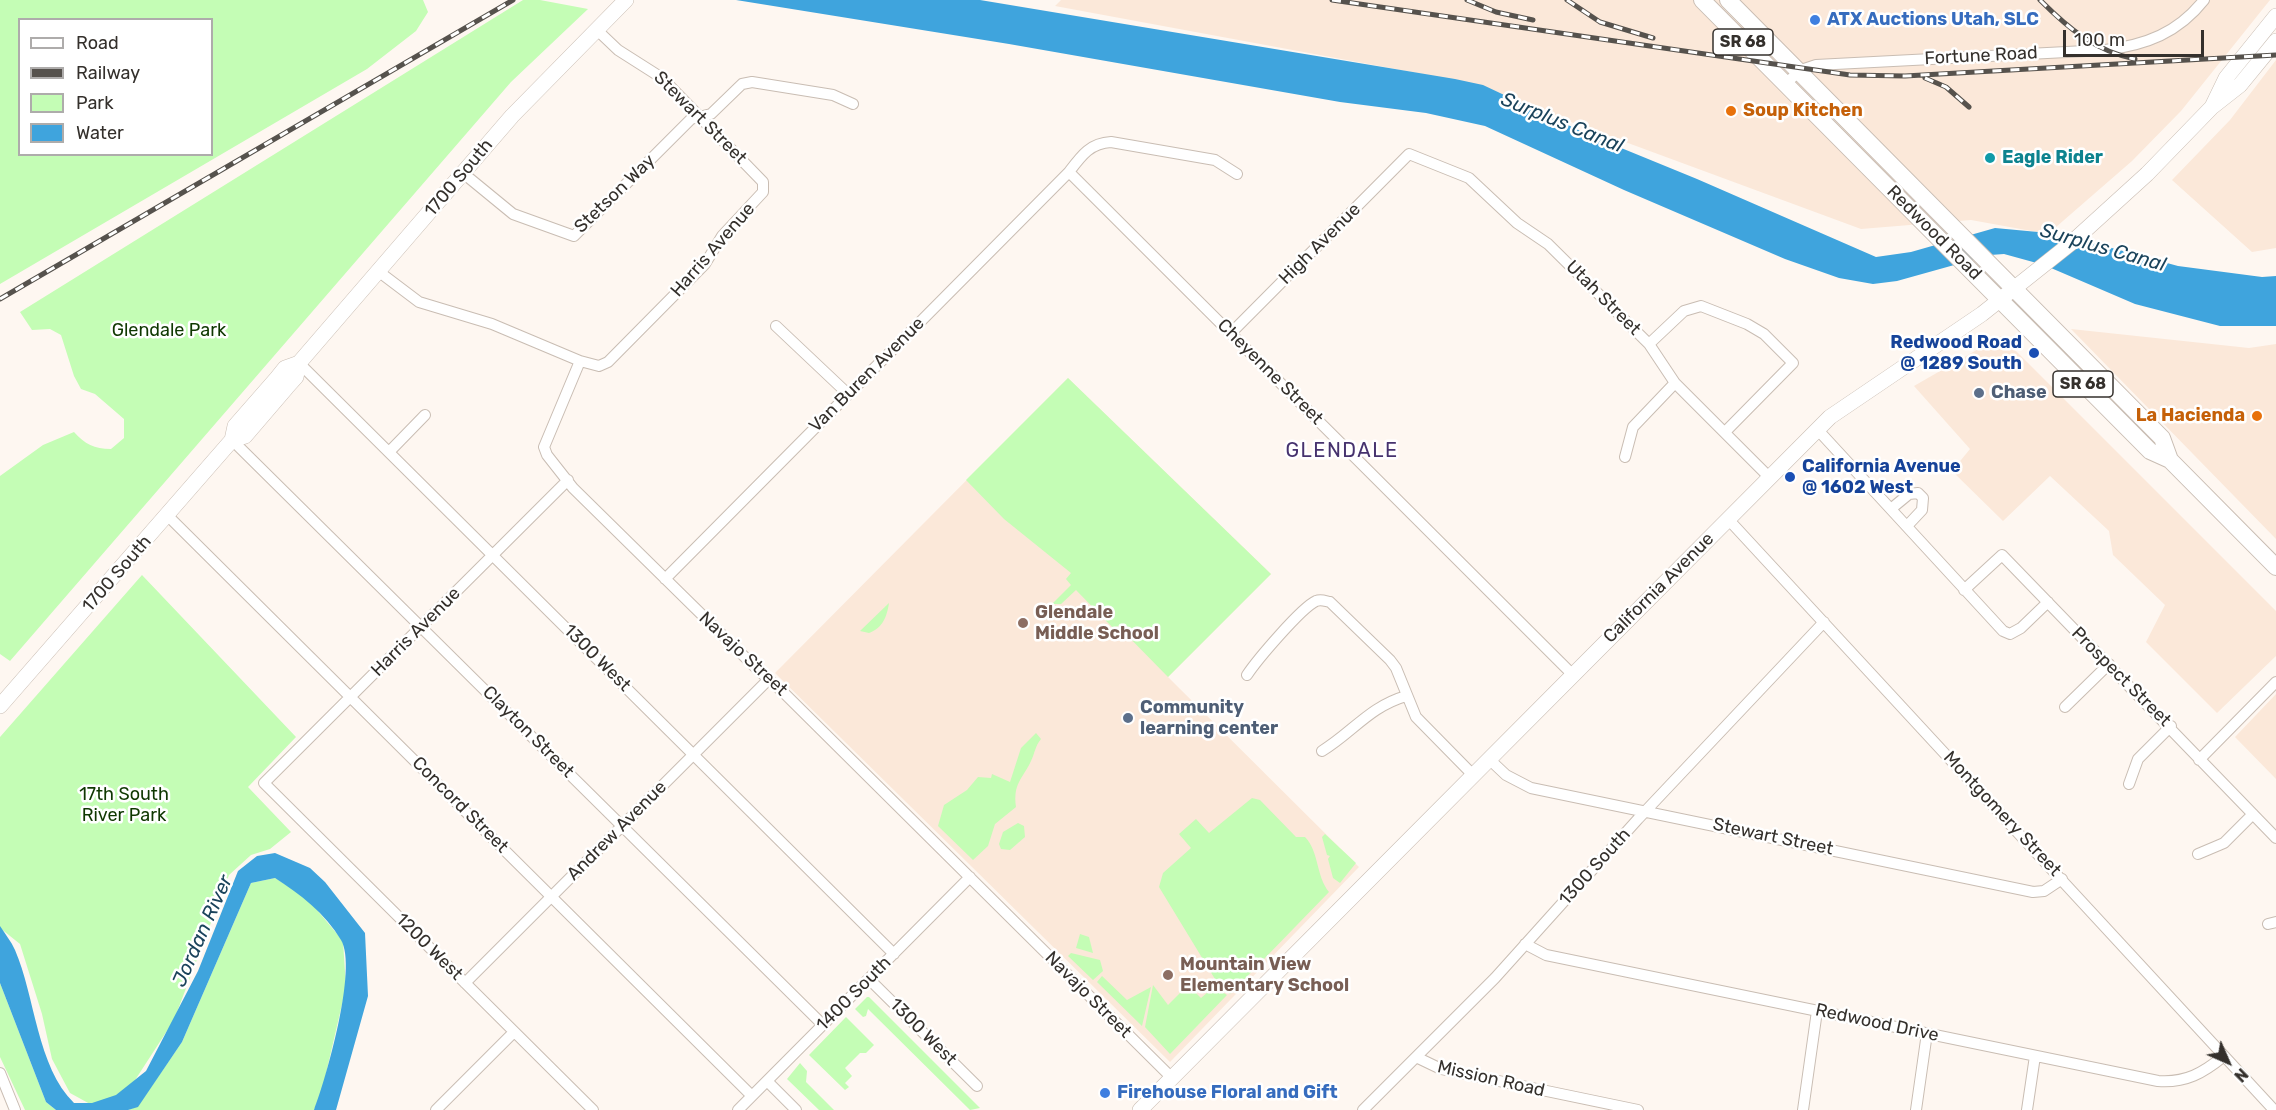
<!DOCTYPE html>
<html>
<head>
<meta charset="utf-8">
<style>
	body { margin:0 }
	#map { position:relative; width:2276px; height:1110px; overflow:hidden; background:#fef7f1; font-family:Rubik,sans-serif }
	canvas { display:block }
	.legend { position:absolute; left:18px; top:18px; width:195px; height:138px; box-sizing:border-box; background:#fff; border:2px solid #aeacab; margin:0; padding:8px 10px; list-style:none; font-size:18px; color:#34302c }
	.legend li { display:flex; align-items:center; gap:12px; height:30px }
	.legend b { width:30px; border:2px solid #aeacab }
	.north { position:absolute; left:2198px; top:1032px; width:60px; height:60px; -webkit-text-stroke:4px #fff; paint-order:stroke; rotate:135deg; font-size:16px; font-weight:700; line-height:24px; text-align:center; color:#34302c }
	.north::after { content:''; display:block; margin:auto; width:21px; height:27px; background:#34302c; clip-path:polygon(50% 0,100% 100%,50% 72%,0 100%) }
	.scale { position:absolute; left:2063px; top:30px; width:141px; height:27px; box-sizing:border-box; border:3px solid #34302c; border-top:0; padding-left:8px; font-size:18px; line-height:21px; white-space:nowrap; color:#34302c; -webkit-text-stroke:4px #fff; paint-order:stroke }
</style>
</head>
<body>
<div id="map">
<canvas width="2276" height="1110"></canvas>
<ul class="legend">
<li><b style="height:8px;background:#fff"></b>Road</li>
<li><b style="height:8px;background:#56524d"></b>Railway</li>
<li><b style="height:16px;background:#c4fdb5"></b>Park</li>
<li><b style="height:16px;background:#3fa4dd"></b>Water</li>
</ul>
<div class="north">N</div>
<div class="scale">100 m</div>
</div>
<script>
const context = document.querySelector('canvas').getContext('2d');
context.lineJoin = 'round';
function fill(path, color) {
  context.fillStyle = color;
  context.fill(path, 'evenodd');
}
function trace(path, color, width, dash) {
  context.strokeStyle = color;
  context.lineWidth = width;
  context.lineCap = dash ? 'butt' : 'round';
  context.setLineDash(dash || []);
  context.stroke(path);
}
function label(font, color, halo, rows, align = 'center') {
  context.font = font + ' Rubik,sans-serif';
  context.lineWidth = 5;
  context.setLineDash([]);
  context.textBaseline = 'middle';
  context.strokeStyle = halo;
  context.fillStyle = color;
  for (const [text, x, y, turn = 0] of rows) {
    context.save();
    context.translate(x, y);
    context.rotate((+turn || 0) * Math.PI / 180);
    context.textAlign = isNaN(turn) ? turn : align;
    if (halo) context.strokeText(text, 0, 0);
    context.fillText(text, 0, 0);
    context.restore();
  }
}
fill(new Path2D(`
	M1061,0H2270L2181,111L2132,161L2048,234L1971,220L1861,229L1460,81L1055,6Z
	M2276,60V248L2252,252L2172,180L2230,120Z
	M2071,329L2249,348L2276,344V539Z
	M2001,336L2276,611V656L2217,713L2146,642L2165,605L2113,555L2109,531L2050,476L2003,521L1952,471L1970,449L1914,386Z
	M1068,378L1271,574L1168,677L1359,867L1170,1062L775,673Z
	M2276,694V779L2235,737Z`), '#fbe8d9');
fill(new Path2D(`
	M0,0H423L428,12L416,31L367,69L0,284ZM20,20H212V154H20Z
	M523,0H540L588,9L511,82L10,661L0,654V476L43,445L74,432C85,444 94,449 111,449L124,438V419L95,394L81,389L74,376L61,335L50,329L32,330L20,312Z
	M1068,378L1271,574L1168,677L1118,626L1113,628L1076,590L1061,604H1052L1071,585L1066,579L1071,573L1004,519L966,480Z
	M142,575L296,737L248,787L291,832L270,849L251,855L229,875L174,1020L128,1091L104,1104H90L70,1093L52,1059L42,1014L20,944L0,928V737Z
	M889,603C887,616 883,628 869,633L860,631Z
	M1036,733L1041,739C1035,746 1035,753 1031,761C1022,780 1013,783 1016,807L995,824L988,846L973,860L938,826L944,805L967,790L978,777L991,778L992,774L1010,782L1021,748Z
	M1252,798L1260,800L1296,837H1305C1319,851 1316,876 1329,892L1230,994L1216,986L1218,984L1159,887L1163,873L1191,848L1179,834L1196,819L1209,833Z
	M1018,823L1024,826L1025,837L1010,850L1001,849L999,844L1003,832Z
	M1325,834L1356,863L1340,883L1333,878L1328,859L1330,856L1327,855L1322,837Z
	M275,878L307,898L343,941L346,987L322,1091L314,1110H128L138,1106L182,1042L251,883Z
	M1080,934L1089,937L1093,953L1076,948Z
	M1071,953L1100,960L1103,971L1093,980L1068,956Z
	M1102,976L1127,1000L1151,987L1142,1026L1097,982Z
	M0,983L46,1102L56,1110H25L0,1057Z
	M1153,985L1168,1005L1188,985L1201,998L1214,987L1227,995L1170,1054L1145,1027Z
	M867,997H869L980,1108L970,1110L868,1009L866,1016L863,1017L855,1009Z
	M846,1017L874,1045L866,1053H860L845,1068L852,1076L845,1083L849,1087L845,1090L809,1055Z
	M800,1063L807,1071L806,1082L834,1110H819L787,1079Z`), '#c4fdb5');
fill(new Path2D(`
	M736,0H980L1455,79L1483,85L1587,134L1697,179L1876,257L1911,252L1995,228L2038,232L2101,245L2178,266L2262,277L2276,276V326H2220L2135,304L2044,265L2004,254L1990,255L1897,281L1873,284L1839,278L1785,259L1624,190L1485,126L1426,113L1340,102L1009,44Z
	M275,853L310,868L325,882L365,933L368,996L336,1110H314C326,1079 358,968 341,940C325,913 300,894 275,878L251,883L182,1042L138,1107L128,1110H56L46,1102L0,983V926C5,934 11,941 15,950C35,996 37,1067 74,1103H92L116,1095L146,1071L198,971L238,871L257,856Z`), '#3fa4dd');
const street = new Path2D(`
	M1785,84L1801,70L1816,65L2105,50C2146,45 2178,33 2204,0
	M1069,172L1573,675
	M463,173L513,214L574,236L691,119L711,114L742,84L752,82L833,95L853,104
	M378,271L419,302L492,324L580,361L599,366L608,362L705,264L722,236L763,192V182L662,78L618,50L597,30
	M776,326L848,394
	M1231,333L1409,154L1469,178L1517,223L1548,244L1649,344L1675,383L1769,477
	M1649,344L1684,311L1701,306L1747,324L1764,334L1793,363L1725,432
	M580,361L544,447L547,455L573,488L756,668L783,692L1172,1078
	M299,363L894,954
	M1817,429L2003,631L2010,634L2021,628L2048,602
	M232,440L823,1025
	M389,452L425,415
	M1625,457L1633,427L1675,383
	M568,480L264,783L593,1110
	M1892,508L1909,494L1918,493L1923,498L1922,510L1907,526
	M167,515L752,1096
	M1728,519L2274,1110
	M665,579L1069,172C1081,156 1090,143 1111,142L1215,160L1237,174
	M1964,590L2002,555L2276,838
	M1247,675C1257,660 1301,608 1316,601C1321,599 1325,601 1330,602L1390,660L1396,668L1416,717L1473,775
	M2065,707L2109,664
	M1322,751C1353,732 1369,707 1406,696
	M1489,759L1506,775L1531,788L2033,892L2044,891L2062,879
	M2199,760L2276,682
	M2129,784L2138,759L2171,726
	M2198,854L2224,843L2253,814
	M2268,924L2276,922
	M1525,944L1546,955L2158,1081C2186,1083 2203,1073 2224,1056
	M869,979L977,1086
	M465,983L769,679
	M1416,1057L1441,1069L1638,1110
	M0,1073L15,1110
	M767,1081L796,1110
	M436,1110L514,1032
	M738,1110L970,877
	M1363,1110L1495,978L1638,819L1824,622
	M1803,1110L1817,1011
	M1916,1110L1927,1033
	M2027,1110L2035,1056`);
const secondary = new Path2D(`
	M2212,107L2226,78L2276,16
	M232,440L235,426L277,378L285,368L299,363
	M0,706L232,440L245,436L287,387L296,377L299,363L512,116L626,0
	M1140,1110L1830,417L1982,314L2070,244L2147,174L2212,107L2240,85L2276,41`);
const primary = new Path2D(`
	M1702,0L2150,451L2170,460L2276,567
	M1728,0L2162,438L2170,460`);
trace(street, '#c9bdb3', 12);
trace(secondary, '#c9bdb3', 16);
trace(primary, '#c9bdb3', 18);
trace(street, '#fff', 10);
trace(secondary, '#fff', 15);
trace(primary, '#fff', 16);
const rail = new Path2D(`
	M1332,0L1850,75L1905,76L2276,55
	M1467,0L1496,12L1533,20
	M1567,0L1600,22L1653,38
	M2040,0C2068,28 2095,51 2135,59
	M1925,78L1946,87L1969,107
	M0,299L513,0`);
trace(rail, '#56524d', 5);
trace(rail, '#fff', 3, [9]);
for (const [x, y, r, color] of [
	[1815,20,6,"#3f7fe0"],
	[1731,111,6,"#e8710a"],
	[1990,158,6,"#0f9aa8"],
	[2034,353,6,"#1a4fb4"],
	[1979,393,6,"#5c6f8a"],
	[2257,416,6,"#e8710a"],
	[1790,477,6,"#1a4fb4"],
	[1023,623,6,"#8d6e63"],
	[1128,718,6,"#5c6f8a"],
	[1168,975,6,"#8d6e63"],
	[1105,1093,6,"#3f7fe0"]
]) {
  const dot = new Path2D();
  dot.arc(x, y, r, 0, 2 * Math.PI);
  context.fillStyle = color;
  context.fill(dot);
  trace(dot, '#fff', 2);
}
for (const [x, y, w] of [
	[1743,42,60],
	[2083,384,60]
]) {
  const box = new Path2D();
  box.roundRect(x - w / 2, y - 13, w, 26, 4.5);
  context.fillStyle = '#fff';
  context.fill(box);
  trace(box, '#34302c', 1.5);
}
label('bold 16px', '#34302c', null, [
	["SR 68",1743,42],
	["SR 68",2083,384]
]);
label('bold 18px', '#366cbe', '#fff', [
	["ATX Auctions Utah, SLC",1827,20],
	["Firehouse Floral and Gift",1117,1093]
], 'left');
label('18px', '#34302c', '#fff', [
	["Fortune Road",1981,56,-3],
	["Stewart Street",700,118,45],
	["1700 South",459,178,-50],
	["Stetson Way",615,194,-44],
	["Redwood Road",1934,233,45],
	["High Avenue",1320,244,-45],
	["Harris Avenue",713,250,-49],
	["Utah Street",1603,298,45],
	["Cheyenne Street",1270,372,45],
	["Van Buren Avenue",867,375,-45],
	["1700 South",117,574,-49],
	["California Avenue",1659,588,-45],
	["Harris Avenue",416,632,-45],
	["Navajo Street",743,654,43],
	["1300 West",597,658,45],
	["Prospect Street",2121,677,45],
	["Clayton Street",528,732,45],
	["Concord Street",460,805,45],
	["Montgomery Street",2002,814,47],
	["Andrew Avenue",617,831,-45],
	["Stewart Street",1773,837,12],
	["1300 South",1595,867,-48],
	["1200 West",429,947,45],
	["1400 South",854,994,-45],
	["Navajo Street",1088,995,45],
	["Redwood Drive",1877,1023,12],
	["1300 West",923,1032,45],
	["Mission Road",1491,1079,13]
]);
label('bold 18px', '#c56008', '#fff', [
	["Soup Kitchen",1743,111],
	["La Hacienda",2245,416,"right"]
], 'left');
label('bold 18px', '#0d838f', '#fff', [
	["Eagle Rider",2002,158]
], 'left');
label('18px', '#0f3801', '#fff', [
	["Glendale Park",169,331],
	["17th South",124,795],
	["River Park",124,816]
]);
label('bold 18px', '#164399', '#fff', [
	["Redwood Road",2022,343],
	["@ 1289 South",2022,364],
	["California Avenue",1802,467,"left"],
	["@ 1602 West",1802,488,"left"]
], 'right');
label('bold 18px', '#4e5e75', '#fff', [
	["Chase",1991,393],
	["Community",1140,708],
	["learning center",1140,729]
], 'left');
label('bold 18px', '#785e54', '#fff', [
	["Glendale",1035,613],
	["Middle School",1035,634],
	["Mountain View",1180,965],
	["Elementary School",1180,986]
], 'left');
label('italic 20px', '#1a435b', '#fff', [
	["Surplus Canal",1562,123,22],
	["Surplus Canal",2103,248,16],
	["Jordan River",203,931,-66]
]);
context.letterSpacing = '1.5px';
label('20px', '#46326e', '#fff', [
	["GLENDALE",1342,451]
]);
context.letterSpacing = '0px';
</script>
</body>
</html>
